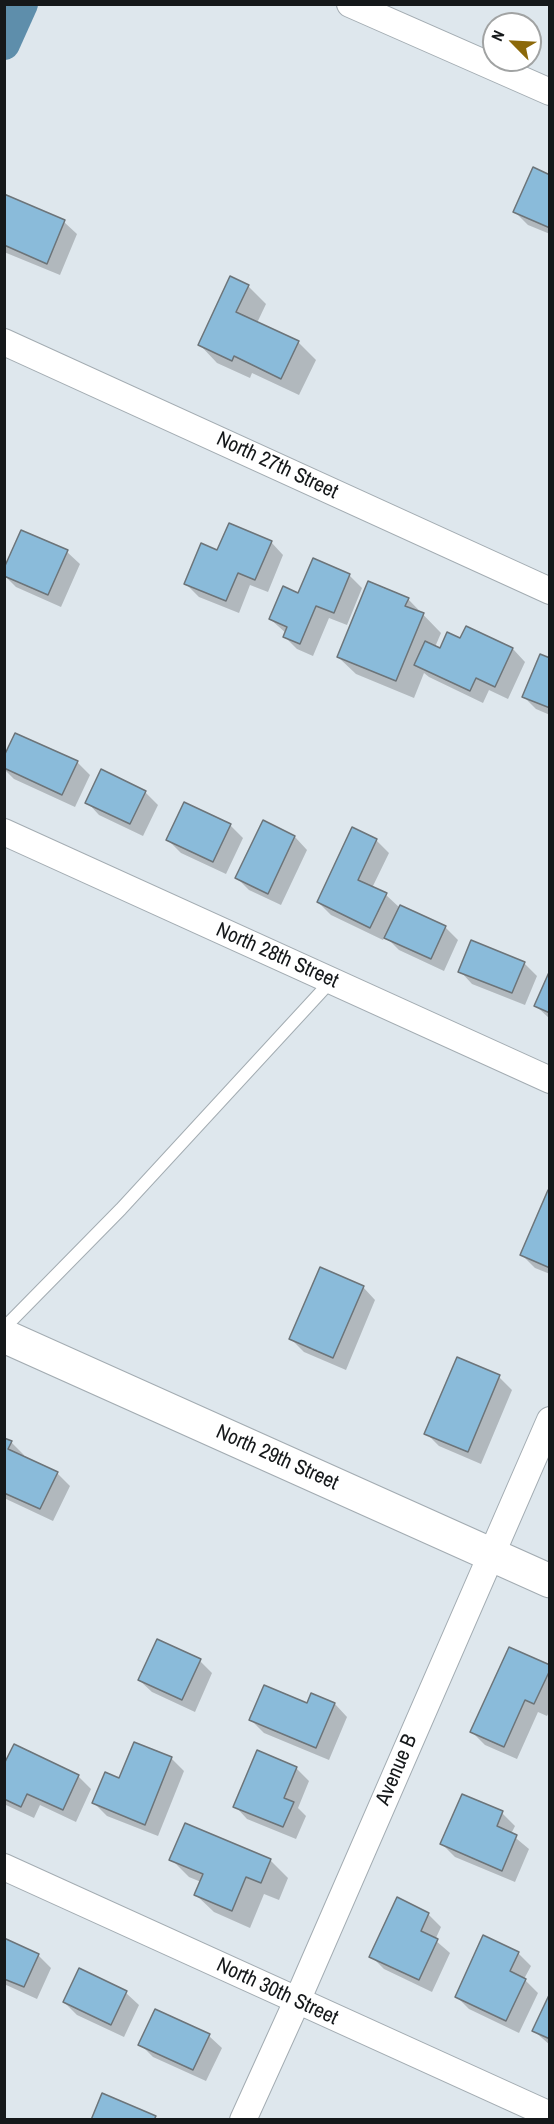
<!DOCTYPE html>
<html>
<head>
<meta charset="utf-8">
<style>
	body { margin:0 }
	#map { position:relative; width:554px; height:2124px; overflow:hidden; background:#dee7ed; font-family:"Archivo Narrow",sans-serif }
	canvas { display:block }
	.frame { position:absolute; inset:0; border:6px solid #15181a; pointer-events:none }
	.north { position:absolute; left:482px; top:12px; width:60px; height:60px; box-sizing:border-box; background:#fff; border:2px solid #a1a3a3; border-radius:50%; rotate:294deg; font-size:16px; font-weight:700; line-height:24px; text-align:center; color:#15181a }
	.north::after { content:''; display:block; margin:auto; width:21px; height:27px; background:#8c690a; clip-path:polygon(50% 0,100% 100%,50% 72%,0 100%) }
</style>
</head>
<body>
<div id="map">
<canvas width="554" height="2124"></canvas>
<div class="frame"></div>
<div class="north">N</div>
</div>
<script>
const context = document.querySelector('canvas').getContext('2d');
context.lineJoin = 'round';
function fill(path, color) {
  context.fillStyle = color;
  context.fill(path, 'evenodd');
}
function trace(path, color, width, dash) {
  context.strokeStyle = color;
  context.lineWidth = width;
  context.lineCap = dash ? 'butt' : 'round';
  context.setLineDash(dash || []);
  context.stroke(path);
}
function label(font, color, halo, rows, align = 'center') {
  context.font = font + ' "Archivo Narrow",sans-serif';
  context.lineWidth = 4.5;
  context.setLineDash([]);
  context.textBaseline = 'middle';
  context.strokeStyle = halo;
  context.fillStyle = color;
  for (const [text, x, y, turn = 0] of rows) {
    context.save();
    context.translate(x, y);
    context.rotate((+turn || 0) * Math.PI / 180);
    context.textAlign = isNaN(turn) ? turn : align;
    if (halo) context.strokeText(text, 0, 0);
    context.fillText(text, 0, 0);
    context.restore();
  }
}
fill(new Path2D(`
	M550,176V234L528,225L515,212Z
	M4,196L64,222L77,234L60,275L4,252Z
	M248,286L266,304L257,323L298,342L316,360L299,395L252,373L250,378L217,363L200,345Z
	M271,542L283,555L268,592L250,585L239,613L199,597L186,584L218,552Z
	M67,552L80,564L61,607L16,587L4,575Z
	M313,560L350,576L362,588L347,625L329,618L313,656L297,649L284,636L286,633L270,619L298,595Z
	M408,599L441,633L435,647L440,650L461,640L467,628L513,649L525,662L508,699L489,690L483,703L429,677L424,673L414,698L356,674L338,657Z
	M550,660V715L536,709L523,696Z
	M4,760L77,762L90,775L75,807L14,779L4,769Z
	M145,792L158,805L143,836L99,815L87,802Z
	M264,822L295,837L307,850L281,905L249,890L236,877Z
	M230,825L243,838L226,874L181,853L168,840Z
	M376,840L389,853L372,888L386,895L400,908L445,927L458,940L444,971L399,950L385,936L383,940L331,915L318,902Z
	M524,963L537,976L525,1005L472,984L460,971Z
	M550,974V1019L536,1006Z
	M550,1192V1274L535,1268L522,1255Z
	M363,1287L375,1300L346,1370L304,1352L291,1339Z
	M458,1359L499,1377L512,1390L481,1464L439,1446L426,1433Z
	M4,1439L11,1442L24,1455L23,1457L57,1473L70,1486L53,1521L4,1498Z
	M200,1661L212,1673L195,1712L152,1692L139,1680Z
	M550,1667V1710L547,1716L538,1712L517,1759L485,1745L472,1732Z
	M312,1695L335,1704L347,1717L329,1760L264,1733L251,1720L308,1705Z
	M171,1758L184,1771L158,1836L107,1816L94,1803L120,1780Z
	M4,1768L78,1776L91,1789L76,1822L40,1805L34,1818L6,1805Z
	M296,1768L309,1781L298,1808L306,1816L296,1839L247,1819L235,1806Z
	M502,1813L515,1826L511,1834L529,1849L515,1882L455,1857L442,1844Z
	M171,1859L270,1860L288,1878L279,1900L264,1894L250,1928L214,1912L196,1895L201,1882L189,1877Z
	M397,1899L428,1914L441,1927L435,1940L450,1953L432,1992L384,1969L371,1956Z
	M4,1940L38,1955L51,1968L37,1999L4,1984Z
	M518,1953L531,1966L524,1979L538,1993L519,2033L469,2009L456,1996Z
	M79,1970L126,1993L139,2005L124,2037L77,2015L64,2002Z
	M550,1996V2045L534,2031Z
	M209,2036L222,2048L206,2081L153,2057L140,2044Z`), '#0003');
trace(new Path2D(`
	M4,44L22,4`), '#5e8eab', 32);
const building = new Path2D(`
	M533,167L550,175V228L513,212Z
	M4,194L65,220L47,264L4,245Z
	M230,276L249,285L236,312L299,341L281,379L234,356L232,361L198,345Z
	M229,523L272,541L255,580L238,573L226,601L184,584L201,543L217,550Z
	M21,530L68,550L48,595L4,576V568Z
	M313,558L350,574L334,613L316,606L300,644L283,637L287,627L269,619L283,586L298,593Z
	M368,581L409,598L405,606L424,613L396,681L337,657Z
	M466,626L513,648L495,687L476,678L470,691L414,665L425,641L440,648L447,632L460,638Z
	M540,654L550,658V708L522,697Z
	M15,733L78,761L62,795L4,768V756Z
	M101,769L146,791L130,824L85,803Z
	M184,802L231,824L213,862L166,840Z
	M263,820L295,836L268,894L235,878Z
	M352,827L377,839L358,880L387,893L370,928L317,902Z
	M400,905L446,926L431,959L384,938Z
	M471,940L525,962L512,993L458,972Z
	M550,970V1013L534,1006Z
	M548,1190H550V1268L520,1255Z
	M320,1267L364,1286L333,1358L289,1339Z
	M457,1357L500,1375L468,1452L424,1434Z
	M4,1438L12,1441L8,1449L58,1472L40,1509L4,1493Z
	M157,1639L201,1659L182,1700L138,1680Z
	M509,1647L550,1665V1670L534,1704L525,1700L504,1747L470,1732Z
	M264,1685L307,1703L311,1693L335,1703L316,1748L249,1720Z
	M134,1742L172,1757L145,1825L92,1803L105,1772L119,1778Z
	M14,1744L79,1775L63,1810L27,1794L21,1807L4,1799V1764Z
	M257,1750L297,1767L284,1798L294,1802L283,1827L233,1807Z
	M462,1794L503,1811L497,1826L517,1835L502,1871L440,1844Z
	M185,1823L271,1859L261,1883L246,1877L232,1911L194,1895L203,1874L169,1860Z
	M397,1897L429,1913L421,1931L438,1939L419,1980L369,1957Z
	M483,1935L519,1952L510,1971L526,1979L506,2021L455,1997Z
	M4,1938L39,1954L24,1987L4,1979Z
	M79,1968L127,1991L111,2025L63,2002Z
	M550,1993V2039L532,2031Z
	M155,2009L210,2034L193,2070L138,2045Z
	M102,2093L156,2116L154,2120H91Z`);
fill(building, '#8abbda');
trace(building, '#6c7479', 1.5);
const lane = new Path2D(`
	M4,1328L121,1209L332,980`);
const street = new Path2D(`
	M350,4L550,92
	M4,342L550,591
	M4,832L550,1080
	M4,1867L550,2115
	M243,2120L297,2001L550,1420`);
const secondary = new Path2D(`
	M4,1336L550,1581`);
trace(lane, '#a3acb2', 14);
trace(street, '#a3acb2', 28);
trace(secondary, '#a3acb2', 35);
trace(lane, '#fff', 12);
trace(street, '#fff', 26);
trace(secondary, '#fff', 33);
label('21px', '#15181a', '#fff', [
	["North 27th Street",277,466,25],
	["North 28th Street",277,956,24],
	["North 29th Street",277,1458,24],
	["Avenue B",397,1770,-67],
	["North 30th Street",277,1992,25]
]);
</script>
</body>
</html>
